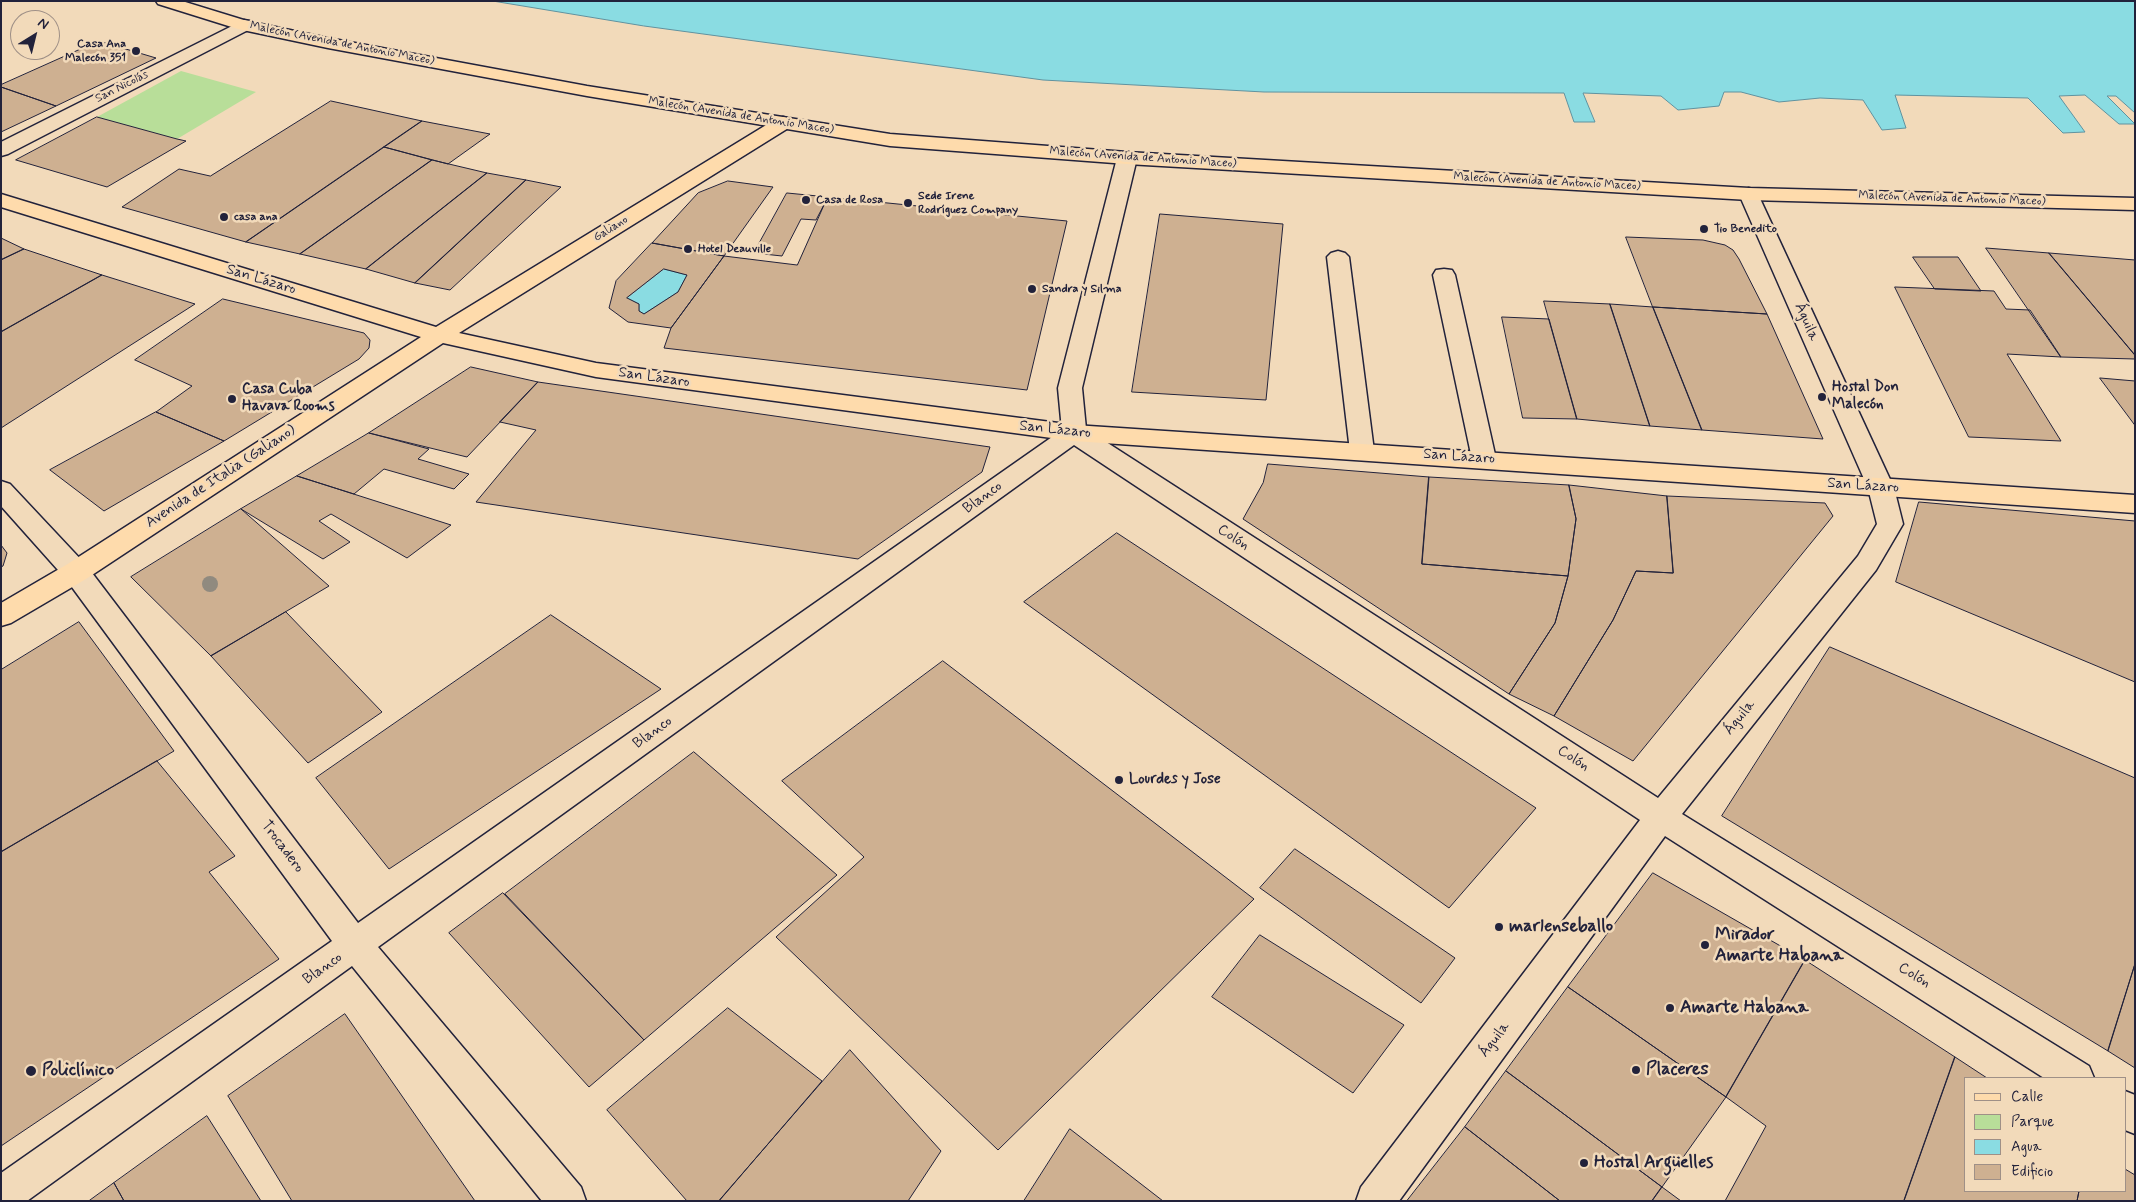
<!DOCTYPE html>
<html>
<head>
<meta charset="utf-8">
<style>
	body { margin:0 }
	#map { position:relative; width:2136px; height:1202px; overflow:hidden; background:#f2daba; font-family:Mynerve,sans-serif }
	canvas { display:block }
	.frame { position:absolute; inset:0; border:2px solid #22223b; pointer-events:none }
	.legend { position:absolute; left:1964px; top:1077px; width:162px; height:115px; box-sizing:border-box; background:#f2daba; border:1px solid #9f9087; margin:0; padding:6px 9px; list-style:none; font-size:15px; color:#22223b }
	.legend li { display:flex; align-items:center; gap:10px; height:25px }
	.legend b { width:25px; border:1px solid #9f9087 }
	.north { position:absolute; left:10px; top:10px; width:50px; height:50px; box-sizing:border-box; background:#f2daba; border:1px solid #9f9087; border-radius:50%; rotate:36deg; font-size:14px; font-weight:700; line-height:20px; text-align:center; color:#22223b }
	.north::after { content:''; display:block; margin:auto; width:18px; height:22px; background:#22223b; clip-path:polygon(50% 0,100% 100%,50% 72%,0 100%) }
</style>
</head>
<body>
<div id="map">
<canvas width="2136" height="1202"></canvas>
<div class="frame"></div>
<ul class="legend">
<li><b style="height:6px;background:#fedbac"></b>Calle</li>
<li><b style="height:14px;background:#b8de99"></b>Parque</li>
<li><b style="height:14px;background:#8adce2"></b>Agua</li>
<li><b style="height:14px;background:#ceb091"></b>Edificio</li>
</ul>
<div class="north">N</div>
</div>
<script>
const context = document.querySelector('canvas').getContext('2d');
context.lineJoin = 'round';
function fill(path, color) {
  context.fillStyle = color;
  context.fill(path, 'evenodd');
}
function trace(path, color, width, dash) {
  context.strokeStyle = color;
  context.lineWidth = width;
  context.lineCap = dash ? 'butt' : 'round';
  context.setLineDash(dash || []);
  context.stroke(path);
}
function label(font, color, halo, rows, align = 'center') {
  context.font = font + ' Mynerve,sans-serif';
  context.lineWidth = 5;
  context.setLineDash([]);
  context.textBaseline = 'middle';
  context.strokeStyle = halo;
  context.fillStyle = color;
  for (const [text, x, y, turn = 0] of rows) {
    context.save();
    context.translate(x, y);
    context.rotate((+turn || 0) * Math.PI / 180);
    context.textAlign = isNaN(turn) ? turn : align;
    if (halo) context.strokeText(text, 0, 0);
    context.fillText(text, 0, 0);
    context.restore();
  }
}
fill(new Path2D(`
	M181,71L256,92L177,139L97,117Z`), '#b8de99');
const water = new Path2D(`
	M493,1H2135V113L2116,96H2107L2135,124H2119L2085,95L2059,96L2085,132L2063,133L2028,98L1895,95L1906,128L1882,130L1863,100L1820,98L1779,102L1741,92H1724L1719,106L1678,110L1661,96L1583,93L1595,122H1574L1564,93L1264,92L1043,80L644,26Z
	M664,269L687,275L678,292L644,314L639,311V304L627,298Z`);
fill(water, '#8adce2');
trace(water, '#60929f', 1);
const building = new Path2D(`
	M99,41L156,58L56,106L1,87V85Z
	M1,87L56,106L1,132Z
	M331,101L422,121L246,242L122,207L179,169L210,176Z
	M97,117L177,139L186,141L107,187L16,160Z
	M422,121L490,134L448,164L384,147Z
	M384,147L432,160L300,254L246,242Z
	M432,160L487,173L366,269L300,254Z
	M487,173L526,180L415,283L366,269Z
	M526,180L561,187L450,290L415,283Z
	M728,181L773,187L724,256L652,243L698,193Z
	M787,193L828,197L816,220L801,219L782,256L754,253Z
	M828,197L1067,221L1027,390L664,348L671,328L724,256L797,265Z
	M1160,214L1283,224L1266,400L1132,392Z
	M1626,237L1703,240L1725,245L1733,250L1739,259L1767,314L1653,307Z
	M1,238L24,249L1,260Z
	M652,243L724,256L671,328L628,322L609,308L616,281ZM664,269L687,275L678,292L644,314L639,311V304L627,298Z
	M1986,248L2049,253L2135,355V359L2061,357Z
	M24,249L102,275L1,332V260Z
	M2049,253L2135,260V355Z
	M1913,257H1958L1981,291L1935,289Z
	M102,275L195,304L1,428V332Z
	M1895,287L1994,291L2006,309L2030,310L2061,357L2007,354L2061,441L1969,437Z
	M223,299L364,333L370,340L369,348L359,359L224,441L156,412L192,386L135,360Z
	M1544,301L1610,304L1650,426L1577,419Z
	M1610,304L1653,307L1702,430L1650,426Z
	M1653,307L1767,314L1823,439L1702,430Z
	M1502,317L1549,319L1577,419L1523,418Z
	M471,367L538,382L467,457L369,433Z
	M2100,378L2135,381V425Z
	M538,382L990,447L982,472L858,559L476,502L536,430L500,422Z
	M156,412L224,441L104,511L50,470Z
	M369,433L429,449L418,459L469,474L454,489L384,469L354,494L297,476Z
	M1268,464L1429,477L1422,564L1568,576L1555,623L1509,694L1243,519L1263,483Z
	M297,476L451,525L407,558L331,514L319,521L350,542L323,559L241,509Z
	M1429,477L1569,485L1576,519L1568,576L1422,564Z
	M1569,485L1667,496L1673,573L1636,571L1613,620L1554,716L1509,694L1555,623L1568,576L1576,519Z
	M1667,496L1825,503L1833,516L1633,761L1554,716L1613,620L1636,571L1673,573Z
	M1919,502L2135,521V682L1896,582Z
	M241,509L329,586L211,656L131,577Z
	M1117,533L1536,808L1449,908L1024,602Z
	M1,545L7,553L3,566L1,567Z
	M286,612L382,712L308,763L211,656Z
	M551,615L661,689L389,869L316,778Z
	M79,622L174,751L1,852V670Z
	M1830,647L2135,778V964L2108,1051L1722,816Z
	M943,661L1254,899L998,1150L776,937L864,857L782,781Z
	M694,752L837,875L644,1040L505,894Z
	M157,761L235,856L209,872L279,959L1,1146V852Z
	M1295,849L1455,958L1421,1003L1260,888Z
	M1653,873L1805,960L1726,1097L1568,987Z
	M503,893L644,1040L589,1087L449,933Z
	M1260,935L1404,1025L1353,1093L1212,997Z
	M1805,960L1955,1057L1904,1201H1725L1766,1126L1726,1097Z
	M2135,964V1068L2108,1051Z
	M1568,987L1726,1097L1662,1187L1506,1071Z
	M728,1008L822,1081L719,1201H687L607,1110Z
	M345,1014L475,1201H292L228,1096Z
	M850,1050L941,1151L908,1201H719Z
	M1955,1057L1987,1078H1965V1191H2079L2077,1201H1904Z
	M1506,1071L1662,1187L1652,1201H1560L1465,1127Z
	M207,1116L261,1201H124L114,1183Z
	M1465,1127L1560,1201H1407Z
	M1070,1129L1163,1201H1024Z
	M2125,1169L2135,1175V1201H2077L2079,1191H2125Z
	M114,1183L124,1201H89Z
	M1662,1187L1681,1201H1652Z`);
fill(building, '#ceb091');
trace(building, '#22223b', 1);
const minor = new Path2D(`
	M244,20L250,21L252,25L250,29L8,154L1,156V142Z
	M1127,152L1134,154L1137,158L1082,388L1086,429L1658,798L1858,556L1877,524L1868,488L1739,194L1742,190L1749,188L1756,190L1894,488L1903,524L1876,570L1682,814L2089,1066L2094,1078H2044L1665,836L1399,1201H1356L1361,1187L1640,820L1074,445L378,947L581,1187L586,1201H542L352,966L27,1201H1V1173L332,941L66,579L1,506V481L10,484L86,565L358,923L1062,430L1058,388L1117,158L1120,154Z
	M1338,251L1345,253L1349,257L1374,451L1371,457L1362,459L1353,457L1350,451L1327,257L1331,253Z
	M1444,269L1452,270L1455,275L1496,459L1493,465L1484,467L1475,465L1472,459L1433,275L1436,270Z
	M2125,1091L2135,1095V1134L2125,1130Z`);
const major = new Path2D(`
	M783,117L790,119L792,123L790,127L459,333L596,363L1074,425L2135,495V513L1074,441L596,377L443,343L86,579L11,623L1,626V603L66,565L421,337L1,207V194L436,327L776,119Z`);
const highway = new Path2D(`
	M156,1H182L247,21L328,38L587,86L890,134L1127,152L1749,188L2135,198V210L1749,200L1127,164L890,146L587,96L328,48L238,29L158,4Z`);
trace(minor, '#22223b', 3);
trace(major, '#22223b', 3);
trace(highway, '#22223b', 3);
fill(minor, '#f2daba');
fill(major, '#fedbac');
fill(highway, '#fedbac');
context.fillStyle = '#908a7f';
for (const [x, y] of [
	[210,584]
]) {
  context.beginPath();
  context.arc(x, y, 8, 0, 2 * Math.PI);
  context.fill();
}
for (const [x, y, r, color] of [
	[136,51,5,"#22223b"],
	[806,200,5,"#22223b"],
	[908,203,5,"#22223b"],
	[224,217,5,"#22223b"],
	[1704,229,5,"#22223b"],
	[688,249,5,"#22223b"],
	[1032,289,5,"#22223b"],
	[1822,397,5,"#22223b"],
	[232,399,5,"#22223b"],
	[1119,780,5,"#22223b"],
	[1499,927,5,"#22223b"],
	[1705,945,5,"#22223b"],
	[1670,1008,5,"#22223b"],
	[1636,1070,5,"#22223b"],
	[31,1071,6,"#22223b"],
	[1584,1163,5,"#22223b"]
]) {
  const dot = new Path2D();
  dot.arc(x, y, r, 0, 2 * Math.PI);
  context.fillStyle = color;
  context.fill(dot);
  trace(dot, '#f2daba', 2);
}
label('bold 12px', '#22223b', '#f2daba', [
	["Casa Ana",126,44,"right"],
	["Malecón 351",126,58,"right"],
	["Sede Irene",918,196],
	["Rodríguez Company",918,210],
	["Casa de Rosa",816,200],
	["casa ana",234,217],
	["Tio Benedito",1714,229],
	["Hotel Deauville",698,249],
	["Sandra y Silma",1042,289]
], 'left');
label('12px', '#22223b', '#f2daba', [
	["Malecón (Avenida de Antonio Maceo)",342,44,11],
	["San Nicolás",122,87,-27],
	["Malecón (Avenida de Antonio Maceo)",741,116,9],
	["Malecón (Avenida de Antonio Maceo)",1143,158,4],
	["Malecón (Avenida de Antonio Maceo)",1547,182,3],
	["Malecón (Avenida de Antonio Maceo)",1952,199,2],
	["Galiano",611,229,-32]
]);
label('15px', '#22223b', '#f2daba', [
	["San Lázaro",261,280,17],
	["Águila",1806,322,66],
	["San Lázaro",654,378,8],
	["San Lázaro",1055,430,6],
	["San Lázaro",1459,457,4],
	["Avenida de Italia (Galiano)",221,477,-33],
	["San Lázaro",1863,486,4],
	["Blanco",983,498,-36],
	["Colón",1233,538,33],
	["Águila",1740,718,-51],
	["Blanco",653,733,-36],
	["Colón",1573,759,33],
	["Trocadero",282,847,53],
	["Blanco",323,969,-35],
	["Colón",1914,976,32],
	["Águila",1495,1040,-53]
]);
label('bold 15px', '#22223b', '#f2daba', [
	["Hostal Don",1832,388],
	["Malecón",1832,405],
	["Casa Cuba",242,390],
	["Havava Rooms",242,407],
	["Lourdes y Jose",1129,780]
], 'left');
label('bold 18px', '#22223b', '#f2daba', [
	["marlenseballo",1509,927],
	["Mirador",1715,935],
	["Amarte Habana",1715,956],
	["Amarte Habana",1680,1008],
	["Placeres",1646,1070],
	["Policlínico",42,1071],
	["Hostal Argüelles",1594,1163]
], 'left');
</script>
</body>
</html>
